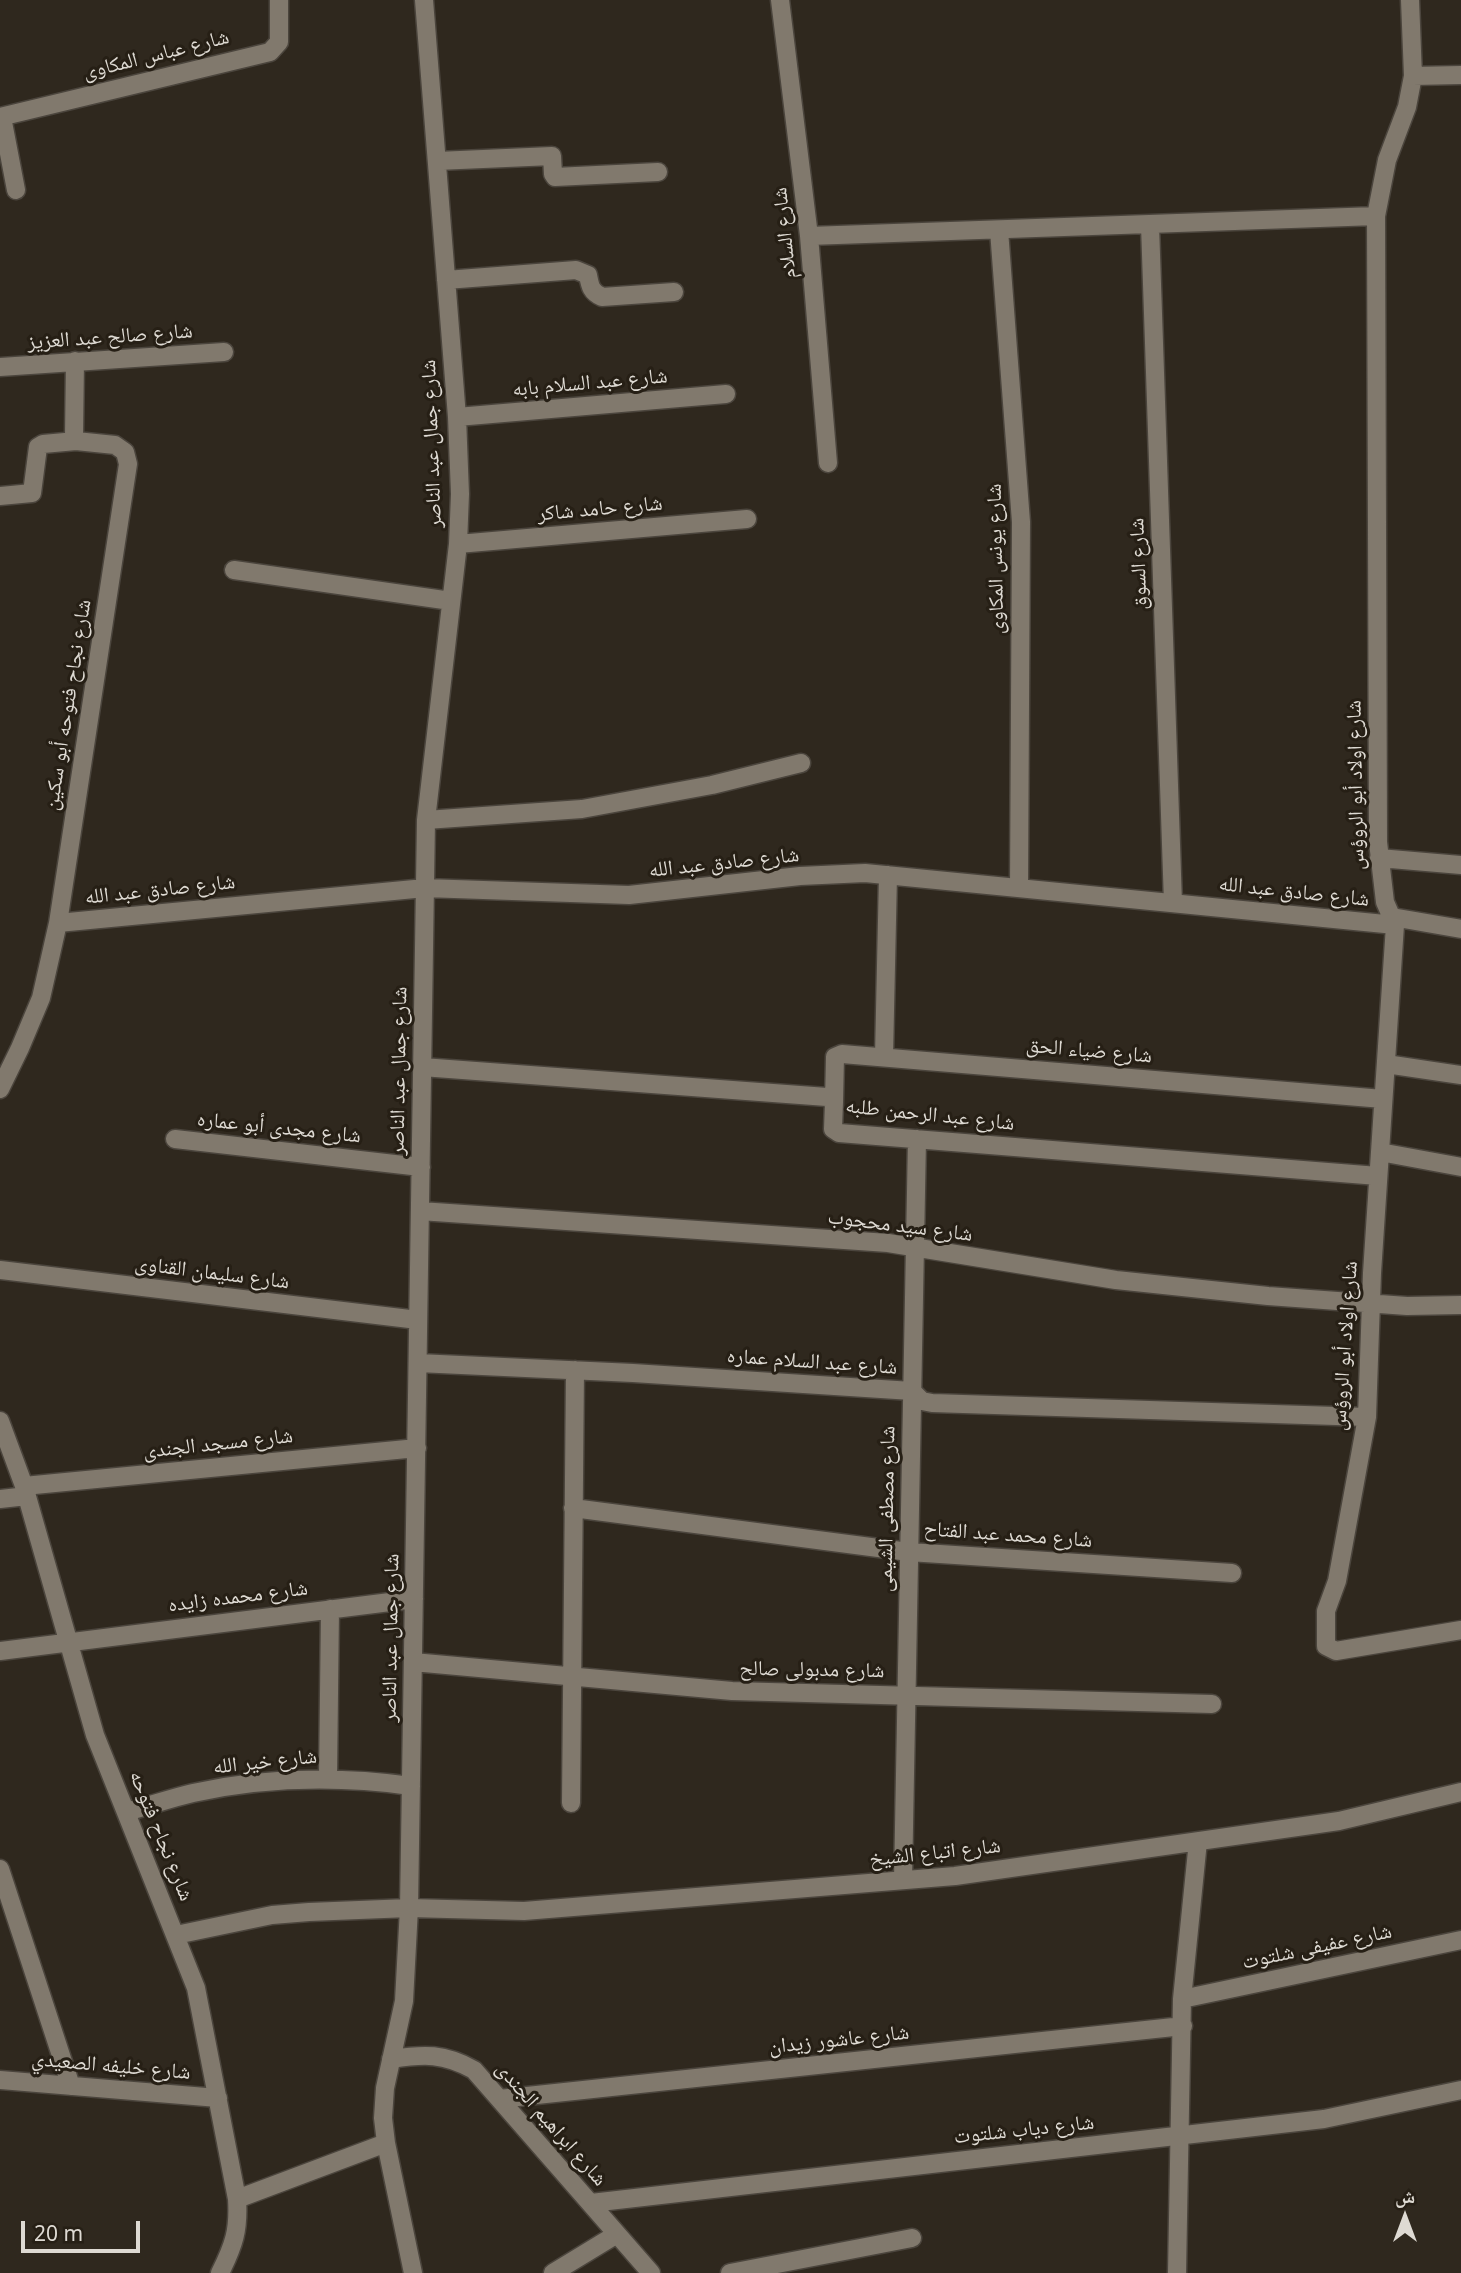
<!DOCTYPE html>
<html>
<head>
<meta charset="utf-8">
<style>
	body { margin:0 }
	#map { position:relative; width:1461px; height:2273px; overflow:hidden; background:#2f281e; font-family:"Noto Sans","Noto Naskh Arabic",sans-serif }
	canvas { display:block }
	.north { position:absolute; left:1370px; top:2182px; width:70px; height:70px; -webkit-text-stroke:5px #261f15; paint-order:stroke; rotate:0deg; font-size:19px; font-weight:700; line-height:28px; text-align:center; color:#dedad3 }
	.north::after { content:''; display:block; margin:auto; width:24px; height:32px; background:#dedad3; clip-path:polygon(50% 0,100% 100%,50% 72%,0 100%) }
	.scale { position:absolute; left:21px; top:2221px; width:119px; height:32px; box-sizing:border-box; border:4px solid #dedad3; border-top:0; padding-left:9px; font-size:21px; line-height:24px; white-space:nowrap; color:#dedad3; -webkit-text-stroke:5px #261f15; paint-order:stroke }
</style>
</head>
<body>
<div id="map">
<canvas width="1461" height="2273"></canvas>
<div class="north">ش</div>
<div class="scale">20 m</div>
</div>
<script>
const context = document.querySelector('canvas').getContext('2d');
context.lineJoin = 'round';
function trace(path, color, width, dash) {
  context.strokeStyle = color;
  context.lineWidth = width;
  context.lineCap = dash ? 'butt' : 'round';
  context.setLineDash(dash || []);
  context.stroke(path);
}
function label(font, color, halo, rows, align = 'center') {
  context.font = font + ' "Noto Sans","Noto Naskh Arabic",sans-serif';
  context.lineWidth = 6;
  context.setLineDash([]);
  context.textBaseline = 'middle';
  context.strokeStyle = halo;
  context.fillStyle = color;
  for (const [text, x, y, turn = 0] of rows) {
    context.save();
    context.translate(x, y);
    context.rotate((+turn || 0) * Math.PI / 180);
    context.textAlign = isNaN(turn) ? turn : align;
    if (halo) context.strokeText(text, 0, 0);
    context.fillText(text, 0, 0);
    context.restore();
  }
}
const minor = new Path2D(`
	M780,0L809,236L828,463
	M1410,0L1413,76L1407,107L1387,160L1376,216L1378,842L1385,902L1395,925L1372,1273L1367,1417L1337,1581L1326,1611V1646L1336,1651L1461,1630
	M1413,76L1461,75
	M0,117L270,52L279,42V0
	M2,117L16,190
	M437,161L552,156L553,174L555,177L658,172
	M1150,225L1173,903
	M999,230L1021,522L1019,888
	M809,236L1376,216
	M446,280L576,270L588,275C590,286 591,292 602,297L674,292
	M0,367L224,352
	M457,417L726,394
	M0,496L32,493L38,447L43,444L76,441
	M458,544L747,519
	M234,570L451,601
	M426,820L582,809L712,785L801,763
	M1379,858L1461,865
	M1392,917L1461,929
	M58,923L425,888L629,895L800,876L865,873L1395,925
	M884,1056L888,875
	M1386,1064L1461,1075
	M422,1067L827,1097L834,1102L833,1129L839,1133L1378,1176
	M0,1089L20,1048L41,998L58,923L128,464L125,452L115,445L76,441L74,436L75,361
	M834,1102L835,1057L842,1054L1383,1099
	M175,1139L421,1167
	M1380,1152L1461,1167
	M420,1211L888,1243L1116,1280L1268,1296L1407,1306L1461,1305
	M0,1270L418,1320
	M418,1363L633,1373L912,1391L922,1401L932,1403L1367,1417
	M0,1421L24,1486L95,1735L196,1988L237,2199C239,2230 234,2245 220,2273
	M24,1486L417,1448
	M0,1499L27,1496
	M573,1508L909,1552L1232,1573
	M0,1651L414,1599
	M413,1662L732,1691L1212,1704
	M328,1778L330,1609
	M571,1803L575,1370
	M126,1812C149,1806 171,1798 193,1793C266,1777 338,1776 411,1786
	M0,1869L71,2086
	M903,1880L917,1139
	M176,1935L272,1915L309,1912L409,1908L524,1911L955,1876L1339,1821L1461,1792
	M1182,1999L1461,1940
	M391,2059C424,2054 444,2053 474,2070L651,2273
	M0,2080L218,2098
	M499,2099L1183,2026
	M237,2199L386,2143
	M591,2203L1324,2119L1461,2090
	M413,2273L386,2143L383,2118L385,2088L404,2001L409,1908L426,820L458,544L460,494L457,417L424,0
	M553,2273L617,2234
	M730,2273L912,2238
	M1177,2273L1182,1999L1198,1841`);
trace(minor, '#4b453d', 21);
trace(minor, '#81796d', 18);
label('21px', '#dedad3', '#261f15', [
	["شارع عباس المكاوى",156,55,-14],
	["شارع السلام",785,233,-96],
	["شارع صالح عبد العزيز",110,337,-4],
	["شارع عبد السلام بابه",590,383,-5],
	["شارع جمال عبد الناصر",432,444,-92],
	["شارع حامد شاكر",600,509,-5],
	["شارع يونس المكاوى",996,559,-91],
	["شارع السوق",1139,564,-92],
	["شارع نجاح فتوحه أبو سكين",68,705,-81],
	["شارع اولاد أبو الروؤس",1356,785,-91],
	["شارع صادق عبد الله",724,863,-6],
	["شارع صادق عبد الله",160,890,-6],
	["شارع صادق عبد الله",1294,892,6],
	["شارع ضياء الحق",1089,1051,5],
	["شارع جمال عبد الناصر",399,1071,-89],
	["شارع عبد الرحمن طلبه",930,1115,6],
	["شارع مجدى أبو عماره",279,1128,6],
	["شارع سيد محجوب",900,1226,7],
	["شارع سليمان القناوى",212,1273,7],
	["شارع اولاد أبو الروؤس",1345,1346,-86],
	["شارع عبد السلام عماره",812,1362,4],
	["شارع مسجد الجندى",218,1444,-6],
	["شارع مصطفى الشيمى",887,1509,-89],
	["شارع محمد عبد الفتاح",1008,1535,4],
	["شارع محمده زايده",238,1597,-7],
	["شارع جمال عبد الناصر",391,1638,-89],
	["شارع مدبولى صالح",812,1670,1],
	["شارع خير الله",265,1762,-6],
	["شارع نجاح فتوحه",161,1836,68],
	["شارع اتباع الشيخ",935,1853,-6],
	["شارع عفيفى شلتوت",1317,1947,-12],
	["شارع عاشور زيدان",839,2040,-6],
	["شارع خليفه الصعيدي",111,2066,5],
	["شارع ابراهيم الجندى",551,2124,49],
	["شارع دياب شلتوت",1024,2130,-6]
]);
</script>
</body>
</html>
